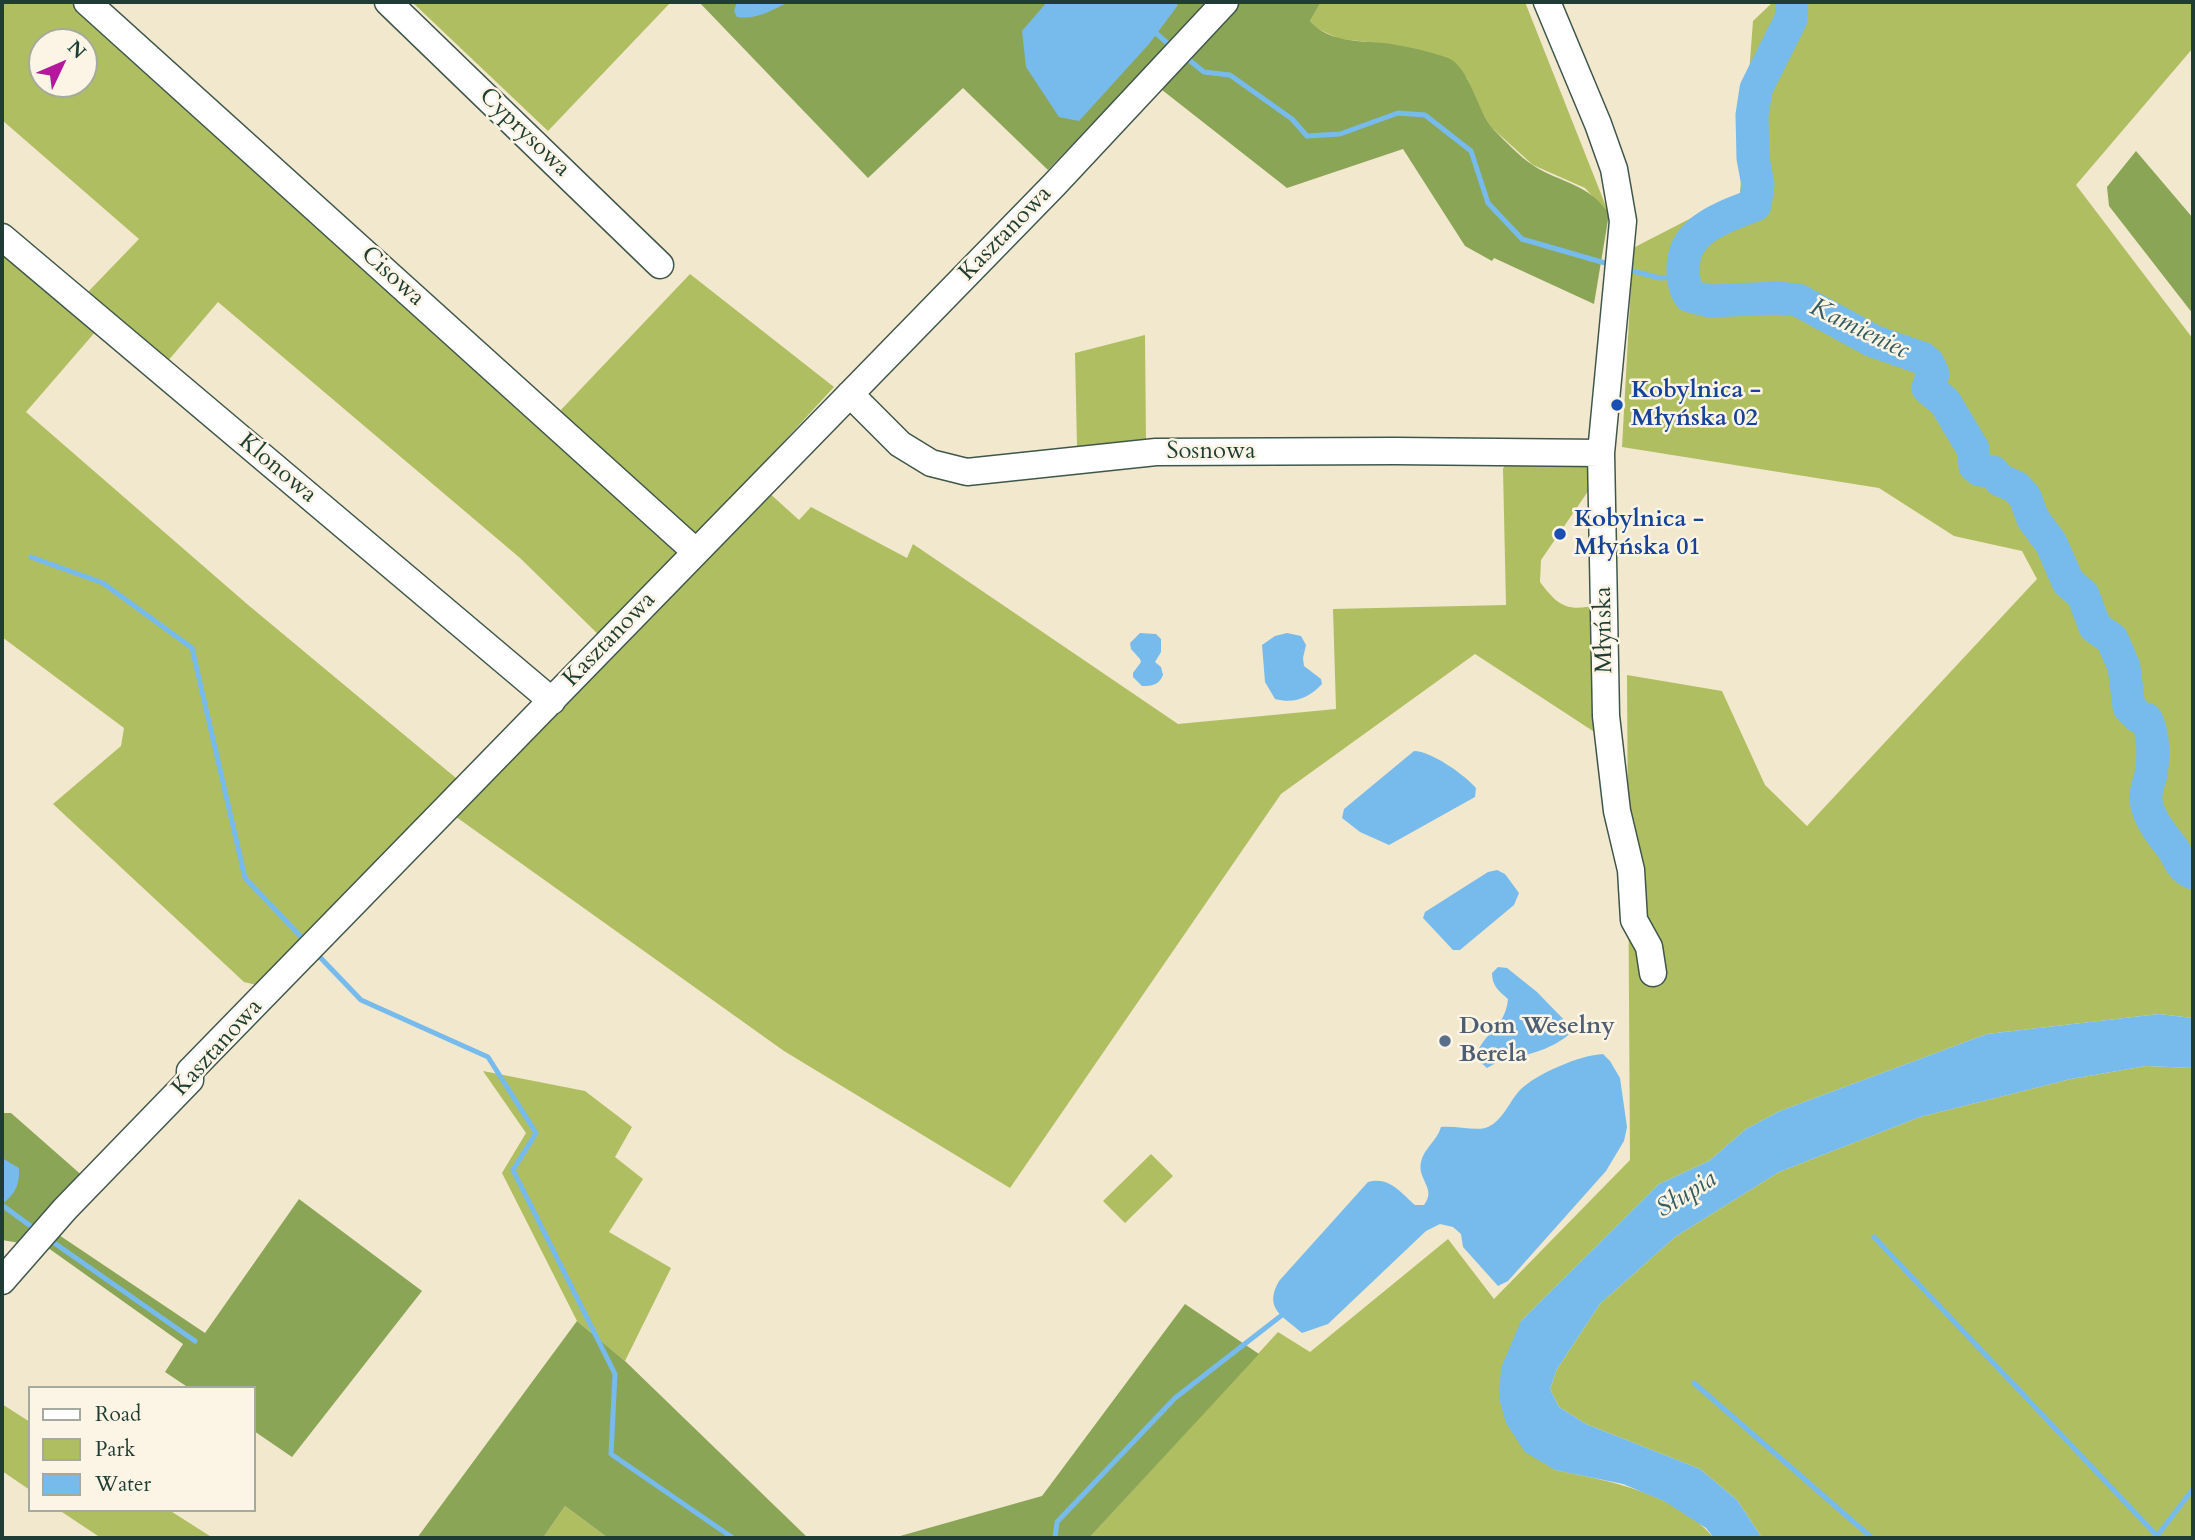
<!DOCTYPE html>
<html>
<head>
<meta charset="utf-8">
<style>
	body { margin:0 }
	#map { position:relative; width:2195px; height:1540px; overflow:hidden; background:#f2e8cd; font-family:Cardo,serif }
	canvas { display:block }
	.frame { position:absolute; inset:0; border:4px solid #1f3d34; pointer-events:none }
	.legend { position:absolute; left:28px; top:1386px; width:228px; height:126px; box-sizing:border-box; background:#fcf5e5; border:2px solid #a4ab9e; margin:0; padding:9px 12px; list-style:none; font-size:21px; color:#1f3d34 }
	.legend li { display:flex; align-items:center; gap:14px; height:35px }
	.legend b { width:35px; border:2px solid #a4ab9e }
	.north { position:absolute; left:28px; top:28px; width:70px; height:70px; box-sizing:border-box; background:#fcf5e5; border:2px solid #a4ab9e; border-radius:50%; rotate:46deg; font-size:19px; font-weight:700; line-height:28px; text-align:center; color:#1f3d34 }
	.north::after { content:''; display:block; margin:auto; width:24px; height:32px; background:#b5179e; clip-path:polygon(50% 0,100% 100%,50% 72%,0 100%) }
</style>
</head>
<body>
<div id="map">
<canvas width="2195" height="1540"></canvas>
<div class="frame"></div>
<ul class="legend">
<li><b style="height:9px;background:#fff"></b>Road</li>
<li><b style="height:19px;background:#afbe61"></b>Park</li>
<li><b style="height:19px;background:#77bbed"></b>Water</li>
</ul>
<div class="north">N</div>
</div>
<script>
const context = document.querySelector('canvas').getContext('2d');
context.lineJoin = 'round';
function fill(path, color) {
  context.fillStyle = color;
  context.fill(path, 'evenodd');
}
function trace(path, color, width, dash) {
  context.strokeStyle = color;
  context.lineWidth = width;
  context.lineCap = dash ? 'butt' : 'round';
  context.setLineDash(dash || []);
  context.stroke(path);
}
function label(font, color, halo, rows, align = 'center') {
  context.font = font + ' Cardo,serif';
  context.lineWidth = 5;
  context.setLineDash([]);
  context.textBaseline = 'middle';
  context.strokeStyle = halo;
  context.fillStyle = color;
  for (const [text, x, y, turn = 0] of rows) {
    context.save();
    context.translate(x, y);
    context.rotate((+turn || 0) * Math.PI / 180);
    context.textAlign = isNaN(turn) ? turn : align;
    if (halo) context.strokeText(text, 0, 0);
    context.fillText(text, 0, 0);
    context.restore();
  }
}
fill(new Path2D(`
	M2,2H78L683,551L602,638L520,558L218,302L167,362L85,295L139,239L2,120ZM42,42H84V84H42Z
	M412,2H671L548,131Z
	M1321,2H1525L1609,214L1585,188L1533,165L1491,127L1476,102L1467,78L1388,44L1340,39L1316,28L1310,21Z
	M1773,2H2193V48L2076,185L2193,339V1018L2159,1014L1987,1034L1780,1111L1746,1129L1709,1161L1659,1184L1521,1321L1555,1470C1610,1481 1676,1493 1714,1538H1089L1278,1332L1310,1352L1448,1239L1494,1299L1630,1160L1627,675L1722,691L1765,785L1807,826L2037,579L2022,551L1954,536L1879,488L1622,447L1633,248L1740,193L1753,21Z
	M2,248L96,331L26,412L247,604L462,783L261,986L244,982L53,804L121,746L124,728L2,637Z
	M690,274L834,387L696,537L558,413Z
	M1145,335L1146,443L1077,446L1075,353Z
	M1584,460L1592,468L1593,484L1541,560L1540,582C1558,606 1567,612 1597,605L1596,733L1475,654L1281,794L1010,1188L784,1051L452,814L767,491L799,520L811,507L907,558L913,544L1178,724L1336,709L1333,609L1506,605L1503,469L1506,462Z
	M2146,1066L2193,1068V1538H1762L1737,1500L1700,1469L1586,1424L1559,1407L1550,1389L1557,1369L1600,1304L1675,1237L1779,1172L1920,1117L2071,1079Z
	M483,1071L585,1091L632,1127L615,1157L643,1179L609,1232L671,1268L625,1361L577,1321L502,1173L526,1133Z
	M1151,1154L1173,1176L1125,1223L1103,1201Z
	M2,1404L30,1422V1490L2,1471Z
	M565,1506L608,1538H543Z
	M59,1510H169L213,1538H101Z`), '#afbe61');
fill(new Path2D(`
	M699,2H1209L1048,170L963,88L868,178Z
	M1237,2H1321L1310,21C1328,42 1359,41 1385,43C1405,46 1429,51 1448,58C1470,67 1477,112 1494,130C1505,141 1520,157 1534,166C1563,184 1588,183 1609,214L1594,304L1494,258L1492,261L1465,246L1403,149L1287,188L1157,86Z
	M2136,151L2193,218V314L2109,206L2107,187Z
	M2,1113H11L85,1178L26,1244L2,1240Z
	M299,1199L422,1291L292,1457L254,1431V1388H189L165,1372L183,1344L44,1245L53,1231L205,1333Z
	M1185,1304L1259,1354L1089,1538H893L1042,1496Z
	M577,1321L625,1361L808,1538H608L565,1506L543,1538H417Z`), '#8ba557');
fill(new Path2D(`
	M737,2H789C771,10 758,20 737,17L734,11Z
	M1047,2H1173L1178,5L1149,44L1079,121L1059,117L1026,67L1022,31Z
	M1140,633L1156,634L1161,639V652L1155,662L1161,667L1163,675C1159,685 1152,686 1142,686L1133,677V673L1141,662L1140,659L1131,649L1130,643Z
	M1287,633L1301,636L1306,645L1303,658L1304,666L1321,679L1322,684C1309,698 1294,704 1275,699L1265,682L1262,645L1275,636Z
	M1414,751C1431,751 1465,775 1476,788L1475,797L1389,845L1360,832L1342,818L1344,809Z
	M1497,870L1505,874L1519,893L1514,905L1460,950H1453L1423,918L1425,912L1488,872Z
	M1498,967L1507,968L1537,992L1570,1026L1571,1032C1560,1045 1525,1059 1508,1056L1487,1068L1479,1061L1476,1055C1486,1030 1505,1028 1508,999C1499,991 1492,986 1492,973Z
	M2159,1014L2193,1018V1068L2146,1066L2071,1079L1920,1117L1779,1172L1675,1237L1600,1304L1557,1369L1550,1389L1559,1407L1586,1424L1700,1469L1737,1500L1762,1538H1714L1706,1528L1664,1501L1623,1484L1555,1470L1525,1452L1506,1423L1499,1398L1501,1368L1521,1321L1659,1184L1709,1161L1746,1129L1780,1111L1987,1034Z
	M1603,1054L1610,1061L1620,1078L1627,1127L1624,1141L1606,1171L1508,1281L1498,1286L1463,1247L1461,1234L1453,1227L1440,1224L1426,1231L1328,1324L1302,1333C1283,1316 1263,1309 1279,1281L1368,1182C1389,1176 1400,1192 1415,1205H1424C1437,1188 1417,1180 1421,1162C1424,1148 1437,1141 1441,1127C1455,1125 1477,1132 1488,1127C1503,1120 1509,1102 1520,1090C1536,1074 1580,1055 1603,1054Z
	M2,1158L19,1168C20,1184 15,1195 2,1204Z`), '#77bbed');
trace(new Path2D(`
	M1157,34L1173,48
	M1184,56L1204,72L1230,75L1292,119L1307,136L1340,134L1398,113L1425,115L1471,151L1488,203L1522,239L1612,265
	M1625,269L1660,278L1683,277
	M31,557L103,583L192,648L245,878L306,942
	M315,952L361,1000L488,1057L536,1133L513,1170L615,1374L611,1454L733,1538
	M2,1205L36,1230
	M1874,1237L2159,1538
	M50,1240L195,1341
	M1694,1383L1872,1538
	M2157,1536L2193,1489
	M1055,1538L1057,1522L1175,1398L1282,1315`), '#77bbed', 5);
trace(new Path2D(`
	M1792,2L1791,19L1756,89L1752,115L1753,158L1758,185L1755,205C1724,217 1682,229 1683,270C1684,280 1684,288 1690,296L1710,301L1777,298L1798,300L1873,341L1922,358L1928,363L1933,374L1928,388L1945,402L1973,449L1975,466L1980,470L1993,472L2000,480L2016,487L2025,497L2033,519L2051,543L2068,582L2083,595L2095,627L2112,639L2124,667L2129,707L2139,717L2146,719C2154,734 2154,757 2151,774C2149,783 2145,791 2146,801C2149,820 2162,834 2173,849C2180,860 2181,868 2193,873`), '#77bbed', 33);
const minor = new Path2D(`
	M87,2L696,552
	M388,2L660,265
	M1547,2L1598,124L1614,169L1623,221L1601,453L1606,716L1617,811L1631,870L1634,920L1649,947L1653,973
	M2,237L552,701
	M850,394L900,444L931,463L967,472L1156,452L1395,451L1601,453
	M2,1281L65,1209L190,1080V1071L1054,185L1225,2`);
trace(minor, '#3f574b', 29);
trace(minor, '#fff', 26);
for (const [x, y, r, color] of [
	[1617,405,7,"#1a4fb4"],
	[1560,534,7,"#1a4fb4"],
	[1445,1041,7,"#5c6f8a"]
]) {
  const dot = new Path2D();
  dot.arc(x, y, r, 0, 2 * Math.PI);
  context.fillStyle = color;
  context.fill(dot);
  trace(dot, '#fcf5e5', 2.5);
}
label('24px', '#1f3d34', '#fcf5e5', [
	["Cyprysowa",524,133,44],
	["Kasztanowa",1006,234,-46],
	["Cisowa",392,277,42],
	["Sosnowa",1211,452],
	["Klonowa",277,469,40],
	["Młyńska",1605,630,-91],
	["Kasztanowa",610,640,-46],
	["Kasztanowa",218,1048,-48]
]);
label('bold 24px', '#164399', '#fcf5e5', [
	["Kobylnica -",1631,391],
	["Młyńska 02",1631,419],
	["Kobylnica -",1574,520],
	["Młyńska 01",1574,548]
], 'left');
label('bold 24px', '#4e5e75', '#fcf5e5', [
	["Dom Weselny",1459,1027],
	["Berela",1459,1055]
], 'left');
label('italic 26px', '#355c62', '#fcf5e5', [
	["Kamieniec",1859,330,26],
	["Słupia",1687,1195,-32]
]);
</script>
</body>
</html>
